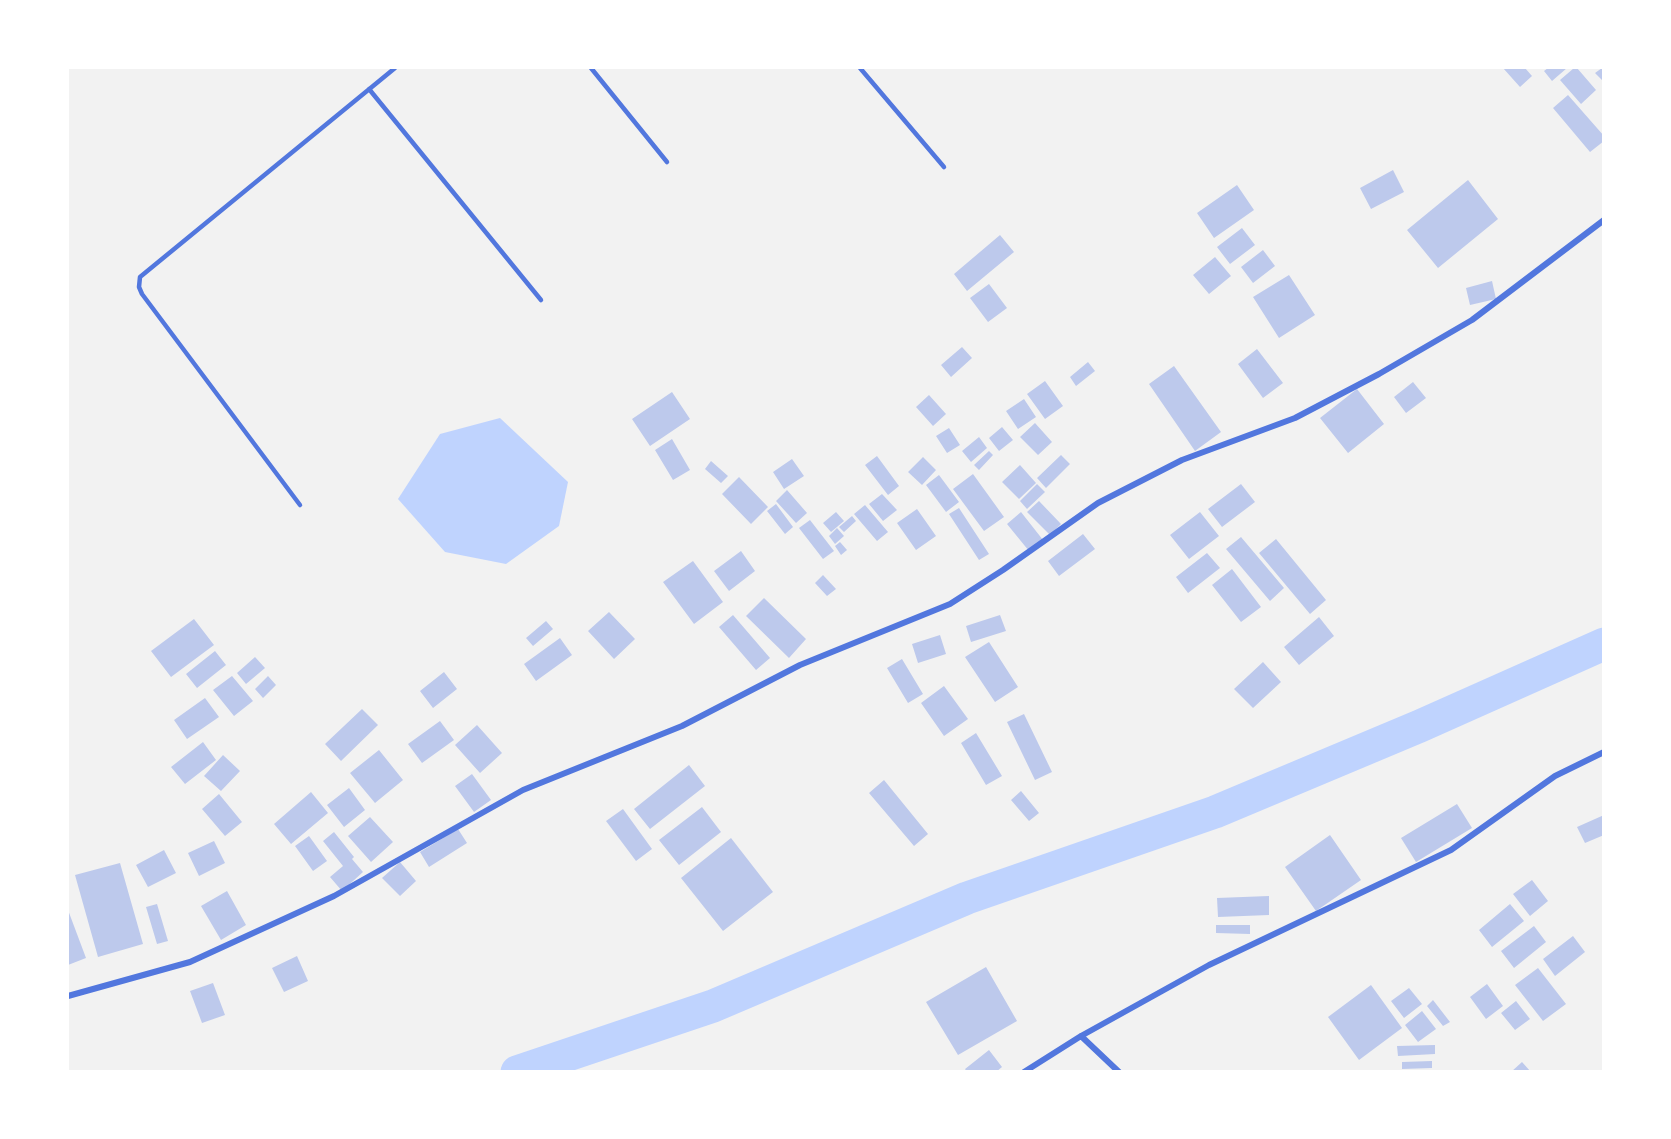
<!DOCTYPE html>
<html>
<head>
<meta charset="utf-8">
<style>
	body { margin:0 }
	#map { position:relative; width:1671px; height:1139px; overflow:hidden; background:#f2f2f2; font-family:Inter,sans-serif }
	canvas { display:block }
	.frame { position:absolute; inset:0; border:69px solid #fff; pointer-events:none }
</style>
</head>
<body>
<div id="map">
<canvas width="1671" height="1139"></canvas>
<div class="frame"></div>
</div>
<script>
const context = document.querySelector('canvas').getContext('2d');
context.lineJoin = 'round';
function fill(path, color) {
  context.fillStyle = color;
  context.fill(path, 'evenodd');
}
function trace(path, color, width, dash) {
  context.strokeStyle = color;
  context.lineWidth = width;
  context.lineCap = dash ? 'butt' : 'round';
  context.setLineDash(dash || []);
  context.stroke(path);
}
fill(new Path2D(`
	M500,418L568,482L559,526L506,564L445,552L398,499L440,434Z`), '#bfd3fe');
trace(new Path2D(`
	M517,1072L713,1006L967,898L1215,812L1420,726L1604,644`), '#bfd3fe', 33);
fill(new Path2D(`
	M1503,68H1525L1532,76L1520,87Z
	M1548,68H1567L1552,81L1544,71Z
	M1574,68H1577L1596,90L1581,104L1560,80Z
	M1602,68H1604V82L1595,73Z
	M1568,95L1604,136V141L1590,152L1553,108Z
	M1393,170L1404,192L1371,209L1360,188Z
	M1468,180L1498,219L1438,268L1407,230Z
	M1237,185L1254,210L1214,238L1197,213Z
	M1242,228L1255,245L1230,264L1217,247Z
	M1000,235L1014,252L967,291L954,274Z
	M1263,250L1275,266L1253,283L1241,267Z
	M1215,257L1231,276L1209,294L1193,275Z
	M1289,275L1315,315L1279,338L1253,297Z
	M1492,281L1496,299L1470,305L1466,288Z
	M989,284L1007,308L988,322L970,298Z
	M962,347L972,358L951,377L941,365Z
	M1257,349L1283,383L1263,398L1238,364Z
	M1088,362L1095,371L1076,386L1070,377Z
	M1174,366L1221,432L1195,451L1149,384Z
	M1045,381L1063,406L1045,419L1027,394Z
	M1413,382L1426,398L1406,413L1394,397Z
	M1357,389L1384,424L1348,453L1320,418Z
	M672,392L690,419L650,446L632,419Z
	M929,395L946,414L933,426L916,407Z
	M1024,399L1036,417L1018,429L1006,411Z
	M1035,423L1052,442L1038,455L1020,437Z
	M1002,427L1013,440L999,451L989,438Z
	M949,428L960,445L947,453L936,436Z
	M979,437L987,448L971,462L962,451Z
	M672,439L690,470L673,480L655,450Z
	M989,451L993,455L979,470L974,465Z
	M1061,455L1070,464L1046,488L1037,478Z
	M877,456L899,486L888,495L865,465Z
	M923,457L936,470L922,485L908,472Z
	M792,459L804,476L784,489L773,472Z
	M711,461L728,476L721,483L705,469Z
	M1020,465L1036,483L1019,499L1002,482Z
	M973,474L1004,517L984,531L953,489Z
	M939,475L959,502L946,512L926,485Z
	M739,477L768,507L751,524L722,494Z
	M1037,484L1045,492L1027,509L1020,501Z
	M1241,484L1255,502L1222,527L1208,509Z
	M787,490L807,513L796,523L776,501Z
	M882,494L897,510L883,521L869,504Z
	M1039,501L1061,524L1050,535L1027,512Z
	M776,504L793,527L785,534L767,511Z
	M865,505L888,532L877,541L854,514Z
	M959,508L989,554L979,560L949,514Z
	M917,509L936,536L916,550L897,523Z
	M836,512L844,521L831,532L823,523Z
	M1021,512L1043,540L1029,551L1007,524Z
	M1200,512L1219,536L1189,559L1170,535Z
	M852,516L856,521L844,532L839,527Z
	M810,520L834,551L823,559L799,528Z
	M837,528L844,536L835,544L829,536Z
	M1083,534L1095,549L1059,576L1048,561Z
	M1241,537L1284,588L1270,601L1226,549Z
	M1276,539L1326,600L1310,614L1259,553Z
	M840,542L847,550L841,555L835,546Z
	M741,551L755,571L729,591L714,571Z
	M1207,553L1220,568L1188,593L1176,577Z
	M693,561L723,602L694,624L663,582Z
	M1232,569L1261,607L1241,622L1212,585Z
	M823,575L836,589L827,596L815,583Z
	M764,598L806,639L789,658L746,616Z
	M609,612L635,639L614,659L588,631Z
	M733,615L770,658L756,670L719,627Z
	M1000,615L1006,631L971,642L966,626Z
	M1319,617L1334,636L1299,665L1284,647Z
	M194,619L214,645L171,677L151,651Z
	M546,621L553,629L533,646L526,638Z
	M940,635L946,654L918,663L912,644Z
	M560,638L572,655L536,681L524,664Z
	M989,642L1018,687L995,702L965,657Z
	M215,651L226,665L197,688L186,674Z
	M255,657L265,668L246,684L237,673Z
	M902,659L923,694L908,703L887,668Z
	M1263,662L1281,682L1253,708L1234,689Z
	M444,672L457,689L433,708L420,691Z
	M232,676L253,701L234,716L213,690Z
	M268,676L276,685L263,698L255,689Z
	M944,686L968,719L944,736L921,703Z
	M205,698L219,717L187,739L174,720Z
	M362,709L378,725L341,761L325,744Z
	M1024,714L1052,772L1035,780L1007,722Z
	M440,721L454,740L422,763L408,744Z
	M477,725L502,753L480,773L455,745Z
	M976,733L1002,776L986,785L961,743Z
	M203,742L216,760L185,784L171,767Z
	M379,750L403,780L375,803L350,773Z
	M223,755L240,771L221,791L204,776Z
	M689,765L705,786L650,829L634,809Z
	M472,774L491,800L474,812L455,786Z
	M884,780L928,834L914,846L869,793Z
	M349,788L365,810L344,827L327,805Z
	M1021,791L1039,813L1029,821L1011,800Z
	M311,792L328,813L291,844L274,824Z
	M219,794L242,822L225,836L202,809Z
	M1457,804L1472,828L1416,862L1401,838Z
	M702,807L721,832L679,865L659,840Z
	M623,809L652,849L636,861L606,821Z
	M1604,815V835L1585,843L1577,827Z
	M370,817L393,842L371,862L348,836Z
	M458,829L467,843L429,867L420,852Z
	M334,832L354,857L352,859L363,872L342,891L330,877L343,866L323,841Z
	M1330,835L1361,880L1316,911L1285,867Z
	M309,836L327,861L313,871L295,846Z
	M731,838L773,892L723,931L681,878Z
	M214,841L225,863L199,876L188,853Z
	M164,850L176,873L148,887L136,865Z
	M400,862L416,881L400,896L382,878Z
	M120,863L143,944L98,957L75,875Z
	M1532,880L1548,901L1530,916L1513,894Z
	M227,891L246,925L221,940L201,906Z
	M1269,896V915L1218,917L1217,898Z
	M157,904L168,941L157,944L146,907Z
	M1510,904L1524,921L1492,947L1479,930Z
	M68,910L86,958L68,965Z
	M1216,925H1250V934L1216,933Z
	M1534,926L1546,942L1514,968L1501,951Z
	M1573,936L1585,952L1555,976L1543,959Z
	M297,956L308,981L284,992L272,968Z
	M986,967L1017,1021L958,1055L926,1002Z
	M1538,968L1566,1004L1543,1021L1515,985Z
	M213,983L225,1015L202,1023L190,991Z
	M1487,984L1503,1006L1486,1019L1470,997Z
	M1371,985L1402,1028L1359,1060L1328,1017Z
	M1409,988L1422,1004L1404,1018L1391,1001Z
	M1433,1000L1450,1022L1443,1026L1427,1006Z
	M1516,1001L1530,1019L1515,1030L1501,1013Z
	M1422,1011L1436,1029L1418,1042L1405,1025Z
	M1435,1045V1054L1398,1056L1397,1046Z
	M989,1050L1002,1067L996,1072H967L965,1069Z
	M1432,1061V1068L1402,1069V1062Z
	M1522,1062L1531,1072H1511Z`), '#bdc9ec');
trace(new Path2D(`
	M591,68L667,162
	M860,68L944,167
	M369,89L541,300
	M300,505L142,294L139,287L140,277L395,68`), '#5277de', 4.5);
trace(new Path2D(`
	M68,996L190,962L334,896L523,790L682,726L800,665L950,604L1003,570L1098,503L1182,460L1295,418L1379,374L1472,320L1604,220
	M1081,1036L1119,1072
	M1024,1072L1081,1036L1209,965L1451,850L1555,776L1604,752`), '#5277de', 6);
</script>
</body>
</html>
